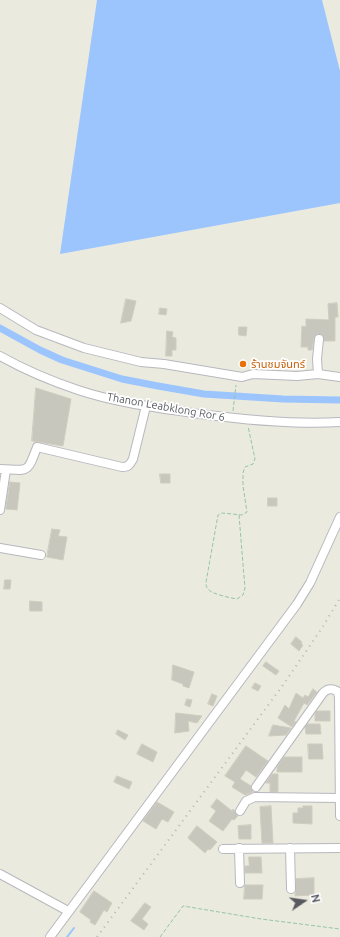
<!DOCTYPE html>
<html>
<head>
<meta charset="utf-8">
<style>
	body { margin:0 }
	#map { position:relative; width:340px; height:937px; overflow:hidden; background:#ebeadf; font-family:Ubuntu,sans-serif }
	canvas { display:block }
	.north { position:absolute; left:284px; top:881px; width:40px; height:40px; -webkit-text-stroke:3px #fff; paint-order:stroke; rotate:77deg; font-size:11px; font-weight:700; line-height:16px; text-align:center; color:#585a60 }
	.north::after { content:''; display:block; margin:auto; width:14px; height:18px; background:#585a60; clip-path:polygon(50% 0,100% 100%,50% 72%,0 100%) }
</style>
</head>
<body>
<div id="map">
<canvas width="340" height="937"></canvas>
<div class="north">N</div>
</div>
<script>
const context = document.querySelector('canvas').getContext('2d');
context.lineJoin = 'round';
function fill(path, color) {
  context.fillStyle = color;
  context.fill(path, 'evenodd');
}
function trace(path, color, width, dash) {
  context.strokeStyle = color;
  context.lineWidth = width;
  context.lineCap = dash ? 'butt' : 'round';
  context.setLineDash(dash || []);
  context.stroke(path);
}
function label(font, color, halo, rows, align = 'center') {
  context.font = font + ' Ubuntu,"Noto Sans Thai",sans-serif';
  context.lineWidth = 3.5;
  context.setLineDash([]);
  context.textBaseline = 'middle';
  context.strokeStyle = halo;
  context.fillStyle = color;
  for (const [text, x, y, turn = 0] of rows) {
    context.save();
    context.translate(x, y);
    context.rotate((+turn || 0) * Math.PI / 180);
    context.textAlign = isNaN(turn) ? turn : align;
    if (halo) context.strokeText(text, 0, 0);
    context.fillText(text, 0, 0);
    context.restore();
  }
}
fill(new Path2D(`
	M97,0H322L340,71V203L60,254Z`), '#9cc5fe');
trace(new Path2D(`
	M67,937L74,928`), '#9cc5fe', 2);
trace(new Path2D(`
	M0,328L40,350L62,360L122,379L158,386L204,394L283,399L340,400`), '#9cc5fe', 7);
const building = new Path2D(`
	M126,299L136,301L131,321L121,323Z
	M337,303L338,317H335V341H324L322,335L317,334L314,338L312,350H308V347H301L302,326L306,327V319L329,320L328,304Z
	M160,308L167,309L166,315L159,314Z
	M239,327H247L246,336L239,335Z
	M167,331L173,332L172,337L176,338V350H172V356H166Z
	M36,388L71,399L63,446L32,441Z
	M160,474H170V483H161Z
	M10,482L20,483L17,510L6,509Z
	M268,498H277V506H268Z
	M52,529L60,530L58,536L67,537L63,560L47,557Z
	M5,580H11L10,589H4Z
	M30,601L42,602V611H30Z
	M296,637L302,642L301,644L303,645L299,651L291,644Z
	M266,662L279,671L276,675L263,666Z
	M173,665L194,672L189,688L183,686V684L172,680Z
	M255,683L261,686L258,691L252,688Z
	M313,689L317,692L307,705L304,703L294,721L296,722L292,727L278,718L285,705L289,709L296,693L303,698L305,695L308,697Z
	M212,694L217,696L213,706L208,704Z
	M187,699L192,700L190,707L185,705Z
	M317,711H330V721H315V713Z
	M176,713L202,716L197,723L188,721L189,731L175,733Z
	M307,724H320L321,734H306L305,727Z
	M273,725L291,728L286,735L269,736Z
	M118,730L128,735L125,740L116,734Z
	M142,744L157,752L153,762L137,754Z
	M308,744H322L323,759H309Z
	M246,746L268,761L256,777L246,770L240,779L251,786L253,792L245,795L232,787L235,782L225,776Z
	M284,757H302V772H277V767Z
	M272,774H278V792H270V783H266Z
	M117,776L132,782L129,789L114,782Z
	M217,799L232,811L233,809L235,811L238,816L234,820L232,819L223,831L209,821L216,811L211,807Z
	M157,802L174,812L168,822L162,819L156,829L143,821Z
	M271,806L273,843H262L260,807Z
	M303,806H312V824L293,823V813H298V808H303Z
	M251,825V839H239L238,826Z
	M197,826L217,842L210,850L208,849L205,853L188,838Z
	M249,857H261L262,873H245V866H249Z
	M314,878V895L295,896L296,879Z
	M245,885H263L262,899H244Z
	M94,891L112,903L107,912L104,910L95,925L90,922L91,920L80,912Z
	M145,903L151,907L142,919L148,924L144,930L131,921Z`);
fill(building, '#c8c7be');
trace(building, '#d0cdbd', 1);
const street = new Path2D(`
	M0,308L36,330L84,348L141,362L164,364L242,377L253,374L297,376L318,374L340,377
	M0,356C25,370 51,381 78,390C117,403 159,408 200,414C246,420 294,425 340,422
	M318,374L317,359L319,339
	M0,469C28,470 27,475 37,447L122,467C128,467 130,465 133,459L146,406
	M0,510L6,470
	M0,548L41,555
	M256,787L323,693C327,689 331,688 337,691L339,696L340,816
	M240,811L246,801L255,797L340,798
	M239,848L240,883
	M290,848L291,889
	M223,849L340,848
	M0,874L68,911
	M50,937L297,604L310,583L340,517`);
trace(street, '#b7b8be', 10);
trace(new Path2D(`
	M233,411L236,385
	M239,515L245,588L243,595L237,599C231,598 211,594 208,589C206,587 206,585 206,582L218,515L222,513L242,515L247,512L243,486V473L245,467L253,464L255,459L248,426
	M160,937L183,906L261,919L340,929`), '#94c4a8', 1, [4, 2]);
trace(street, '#fff', 8);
trace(new Path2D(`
	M97,937L283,685L322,628L340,598`), '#b3b3b4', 2, [1, 5]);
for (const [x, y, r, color] of [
	[243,364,4,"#e8710a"]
]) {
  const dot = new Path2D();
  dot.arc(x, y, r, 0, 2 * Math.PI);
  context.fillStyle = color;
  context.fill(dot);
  trace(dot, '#fff', 1.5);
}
label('11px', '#c56008', '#fff', [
	["ร้านชมจันทร์",251,364]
], 'left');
label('11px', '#585a60', '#fff', [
	["Thanon Leabklong Ror 6",166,407,10]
]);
</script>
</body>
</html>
